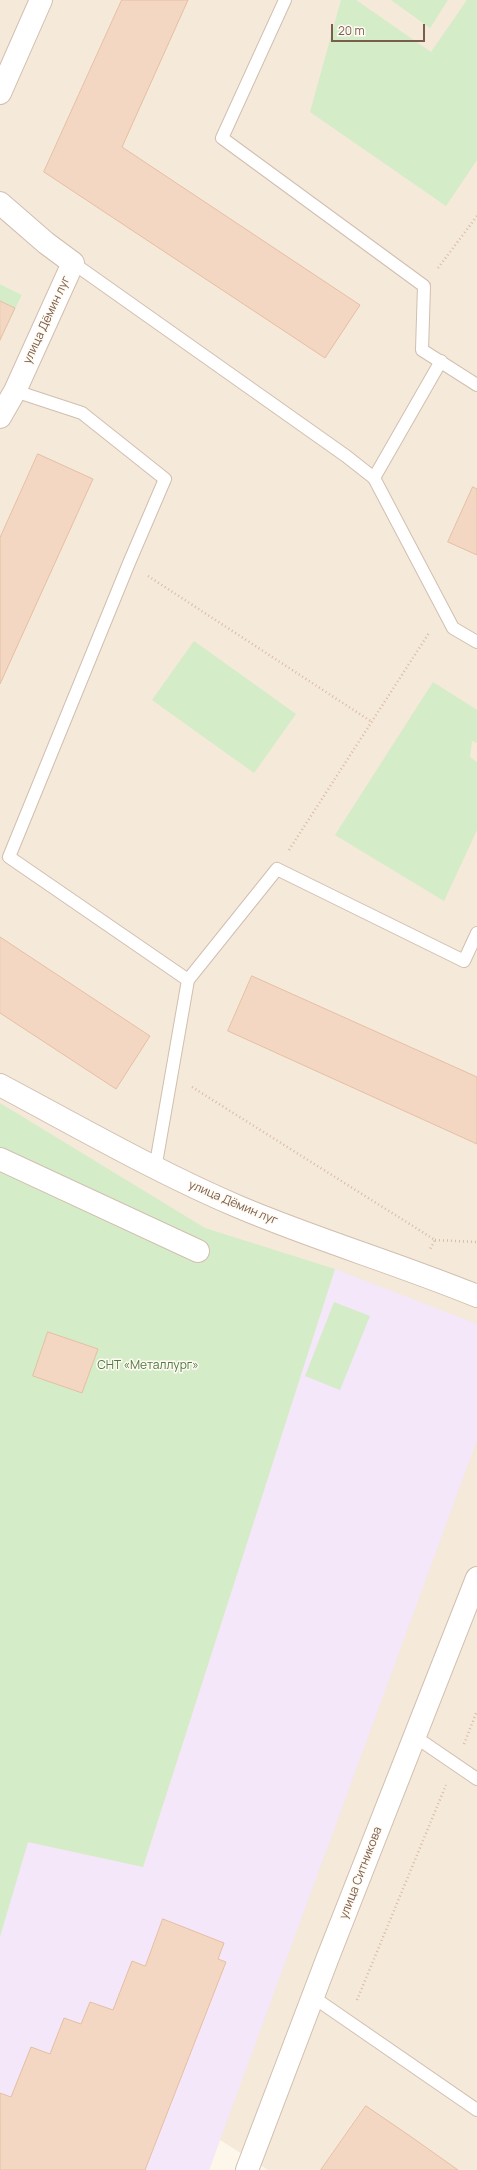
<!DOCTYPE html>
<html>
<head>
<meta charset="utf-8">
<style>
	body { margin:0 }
	#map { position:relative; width:477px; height:2170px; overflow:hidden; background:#fdf7eb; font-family:Manrope,sans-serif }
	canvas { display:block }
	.scale { position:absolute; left:331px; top:24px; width:94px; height:18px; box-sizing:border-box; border:2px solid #7a5e4d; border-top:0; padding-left:5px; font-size:12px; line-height:14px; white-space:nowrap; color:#7a5e4d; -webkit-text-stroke:3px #fffaf2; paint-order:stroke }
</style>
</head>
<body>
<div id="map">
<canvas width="477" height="2170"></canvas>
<div class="scale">20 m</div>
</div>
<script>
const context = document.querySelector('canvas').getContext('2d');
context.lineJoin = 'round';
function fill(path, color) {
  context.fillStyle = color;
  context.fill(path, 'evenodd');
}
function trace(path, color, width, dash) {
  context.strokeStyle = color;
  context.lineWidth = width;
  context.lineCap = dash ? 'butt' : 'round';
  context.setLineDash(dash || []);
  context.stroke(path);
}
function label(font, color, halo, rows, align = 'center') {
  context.font = font + ' Manrope,sans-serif';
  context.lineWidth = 3;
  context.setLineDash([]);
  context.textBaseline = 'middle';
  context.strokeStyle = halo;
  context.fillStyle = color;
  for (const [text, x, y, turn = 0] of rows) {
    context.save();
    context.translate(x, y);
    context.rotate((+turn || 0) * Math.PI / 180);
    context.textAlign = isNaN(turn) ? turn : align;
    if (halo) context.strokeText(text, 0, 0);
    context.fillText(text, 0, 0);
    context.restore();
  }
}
fill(new Path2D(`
	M0,0H477V2170H268L220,2140L209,2170L0,1937L193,1266L0,1111V340L22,295L0,284Z`), '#f5e9d9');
fill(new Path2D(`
	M335,1269L477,1324V1440L209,2170H0V1937L27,1842L143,1867Z`), '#f4e7fa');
fill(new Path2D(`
	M341,0H356L431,52L467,0H477V160L446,206L310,112Z
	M391,0H448L430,28Z
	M0,284L22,295L0,340Z
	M194,641L296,714L254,773L152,700Z
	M433,682L477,710V743L472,741L470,757L477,762V830L444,901L335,835Z
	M0,1103L205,1228L335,1269L143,1867L28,1842L0,1937Z
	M334,1302L370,1316L340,1390L305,1376Z`), '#d5ecc8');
const building = new Path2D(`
	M122,0H188L122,147L360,305L325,358L44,172Z
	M0,301L15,308L0,340Z
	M38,454L93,479L0,684V538Z
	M473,487L477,489V555L448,542Z
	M0,937L150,1036L116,1089L0,1013Z
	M252,976L477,1077V1144L228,1031Z
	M48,1332L98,1349L82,1393L33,1376Z
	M163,1919L224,1943L218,1959L226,1962L145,2170H0V2093L11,2097L31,2047L50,2054L64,2018L81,2024L90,2002L113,2010L132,1961L145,1966Z
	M366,2106L410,2136L458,2170H321Z`);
fill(building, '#f3d7c2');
trace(building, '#e6bfa2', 1);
const service = new Path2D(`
	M285,0L222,138L424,286L422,350L477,385
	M73,263L346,456L374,478L453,628L477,642
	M15,391L82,413L165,479L129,563L9,857L188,980
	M374,478L441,361
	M155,1169L188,980L277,869L464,961L477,933
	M414,1736L477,1779
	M313,1997L477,2110`);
const minor = new Path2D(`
	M0,93L41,0
	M0,203L46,243L73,263L15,391L0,417
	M0,1085C79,1127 157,1172 239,1207C317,1240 399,1264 477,1296
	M0,1159L198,1251
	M247,2170L328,1957L477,1578`);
trace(service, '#d1bfaf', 14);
trace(minor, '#d1bfaf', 24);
trace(new Path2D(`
	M438,268L477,216
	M148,576L372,722
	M289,850L429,633
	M192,1087L435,1240L430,1249
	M435,1240L477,1242
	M464,1744L477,1711
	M357,2000L446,1785`), '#d9bba4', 2.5, [1, 3]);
trace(service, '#fff', 12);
trace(minor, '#fff', 22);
label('12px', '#7a5e4d', '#fffaf2', [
	["улица Дёмин луг",47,320,-65],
	["улица Дёмин луг",233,1203,23],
	["улица Ситникова",361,1873,-69]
]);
label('12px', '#4f7a41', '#fffaf2', [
	["СНТ «Металлург»",148,1366]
]);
</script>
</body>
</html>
